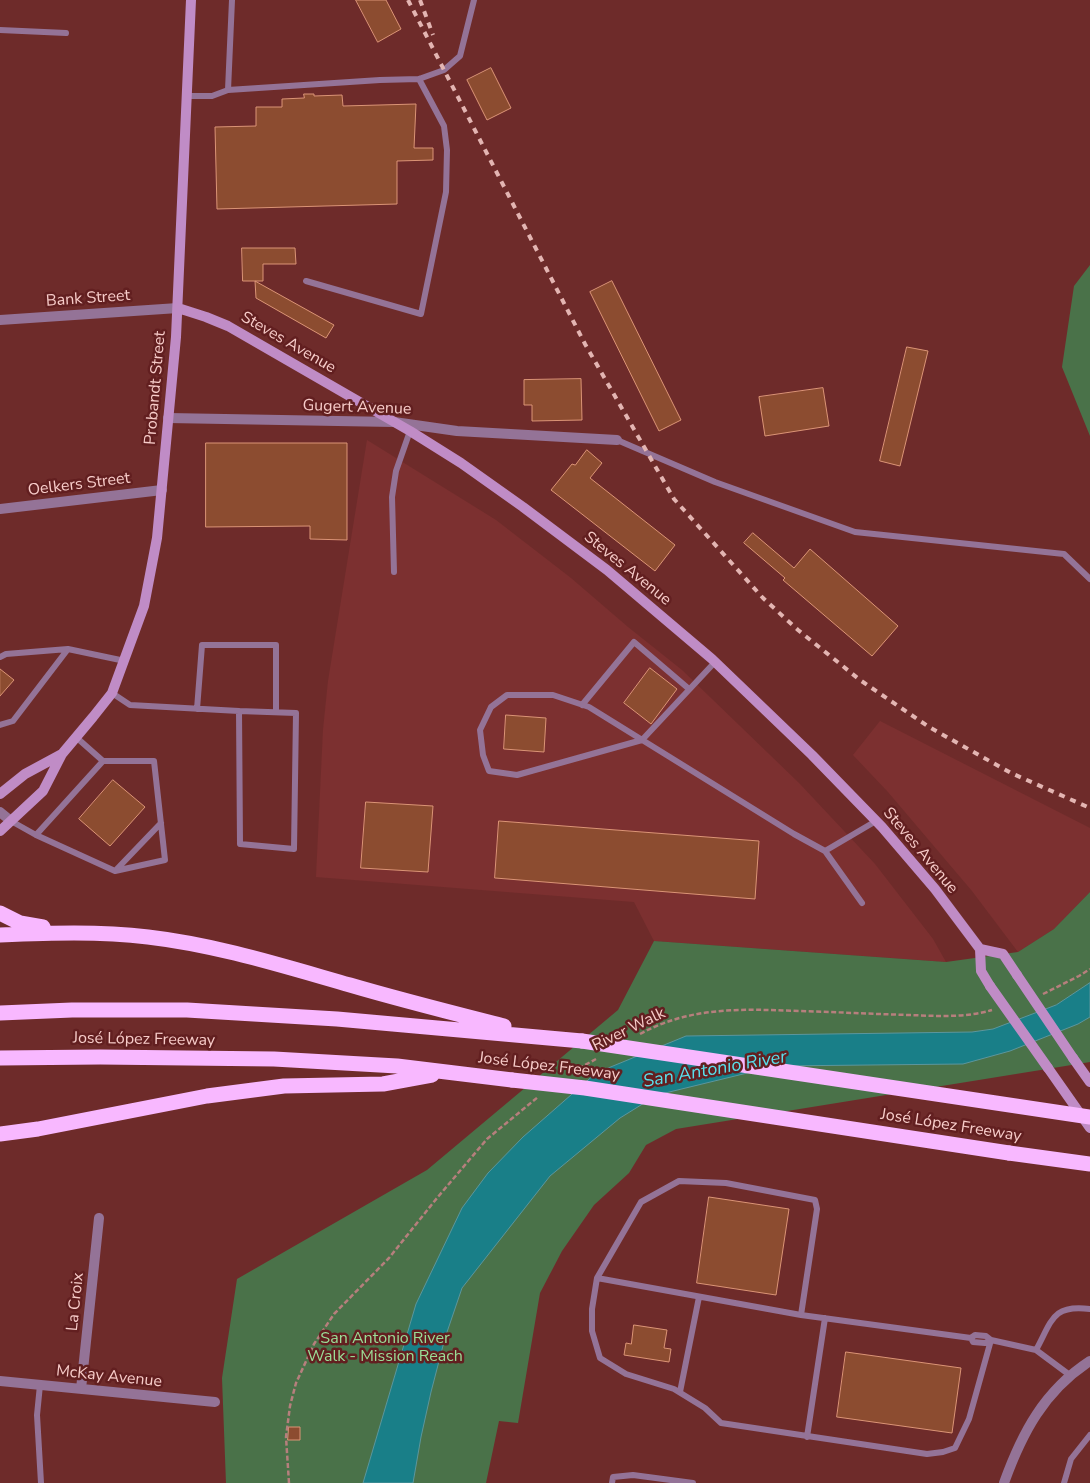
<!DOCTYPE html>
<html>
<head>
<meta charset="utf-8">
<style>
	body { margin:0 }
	canvas { display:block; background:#6e2b2a }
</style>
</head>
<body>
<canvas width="1090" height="1483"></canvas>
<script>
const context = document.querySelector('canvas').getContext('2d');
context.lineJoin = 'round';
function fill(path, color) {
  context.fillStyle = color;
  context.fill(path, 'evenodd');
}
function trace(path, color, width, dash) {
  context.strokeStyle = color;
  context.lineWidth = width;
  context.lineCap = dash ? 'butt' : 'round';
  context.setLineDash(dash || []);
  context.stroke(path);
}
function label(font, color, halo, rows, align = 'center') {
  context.font = font + ' "Nunito Sans",sans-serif';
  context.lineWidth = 5;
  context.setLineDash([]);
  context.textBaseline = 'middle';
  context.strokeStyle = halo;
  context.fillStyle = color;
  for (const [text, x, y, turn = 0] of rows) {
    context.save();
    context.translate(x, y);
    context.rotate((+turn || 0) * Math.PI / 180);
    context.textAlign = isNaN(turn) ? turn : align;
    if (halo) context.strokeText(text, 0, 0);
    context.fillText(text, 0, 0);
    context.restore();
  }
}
fill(new Path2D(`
	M367,440L496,520L571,578L628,627L682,670L799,783L875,864L933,939L946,962L654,941L634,902L316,877L323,730L328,681Z
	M880,721L1090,828V892L1054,929L1018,952L972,891L888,792L853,755Z`), '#7c3030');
fill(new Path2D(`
	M1090,265V436L1062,367L1074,286Z
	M1090,892V1062L676,1129L646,1145L629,1173L594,1205L562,1251L540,1293L518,1423L499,1421L486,1483H226L222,1378L237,1279L427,1170L618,1010L654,941L946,962L1018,952L1054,929Z`), '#4a7249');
const water = new Path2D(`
	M1090,983V1017L1078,1024L1010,1051L963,1064L776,1066L657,1095L620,1118L550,1176L462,1288L445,1338L431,1392L421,1437L413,1483H363L416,1304L462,1208L488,1173L523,1137L596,1073L686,1036L972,1032L993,1029L1056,1005Z`);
fill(water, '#197f88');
trace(water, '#5c969c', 1);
const building = new Path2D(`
	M356,0H386L401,29L378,42Z
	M491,68L511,108L487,120L467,80Z
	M304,94H314V96L342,95L343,106L416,104L414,148H433V160L397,161V204L217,209L215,127L256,126V107H282V99L304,98Z
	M242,248H295L296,264H263V281H255L334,325L326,338L256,298L255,281H243Z
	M612,281L681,420L659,431L590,292Z
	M907,347L928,351L900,466L880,461Z
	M581,379L582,420L532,421V405H524V380Z
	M823,388L829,426L765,436L759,397Z
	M206,443H347V540L310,539V526L206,527Z
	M587,450L602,463L590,478L675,545L655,571L551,490L572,464L575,465Z
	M753,533L794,568L810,549L898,626L872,656L783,580L785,578L744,543Z
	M650,668L677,689L651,724L624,703Z
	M0,669L14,680L0,696Z
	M506,715L546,718L544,752L504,749Z
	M113,780L145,807L110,846L79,819Z
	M366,802L433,806L428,872L361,868Z
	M499,821L759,841L755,899L495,878Z
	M709,1197L789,1209L776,1295L697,1283Z
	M634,1325L667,1330L664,1348L671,1349L669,1362L624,1355L626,1343L631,1344Z
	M846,1352L961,1368L952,1433L837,1417Z
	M289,1427H300V1440H288Z`);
fill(building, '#8c4c30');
trace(building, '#db9476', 1);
trace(new Path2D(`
	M1043,994L1079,976L1090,969
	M640,1034C691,1006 743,1009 799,1011C836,1012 872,1014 909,1015C936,1016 966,1018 992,1010
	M572,1072L596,1059
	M289,1483L286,1437L290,1406L296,1383L314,1344L334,1314L389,1258L437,1198L487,1139L538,1097`), '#b67f7d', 2.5, [5, 2.5]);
trace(new Path2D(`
	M0,30L66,33
	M228,90L380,80L419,79L444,70L460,56L474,0
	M187,96H212L228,90L232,0
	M306,281L421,314L446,192L447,150L444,126L419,79
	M617,440L715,482L855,532L1064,554L1090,579
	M394,572L392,497L396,471L410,431
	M0,657L6,654L68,649
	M715,662L642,740L517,775L489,771L483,755L480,730L491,707L507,695H553L589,707L794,834L825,851L876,821
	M112,693L130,705L239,711L240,844L294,849L296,713L239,711
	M582,705L634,642L689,689
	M197,709L202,645H276V712
	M0,725L13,721L68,649L125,661
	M11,821L36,835L115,871L165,860L154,761H103L77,738
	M36,835L103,761
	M825,851L862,903
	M116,870L161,823
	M597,1278L801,1315L971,1338L973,1342L985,1343L991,1340
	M801,1315L817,1209L815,1200L726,1183L679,1181L641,1202L597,1278L592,1309V1331L600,1358L626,1374L674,1389L705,1408L721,1423L927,1454L943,1452L955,1448L969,1419L991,1340
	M971,1338L975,1335L986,1336L991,1340L1036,1350L1071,1376
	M1036,1350C1052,1321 1052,1304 1090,1309
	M40,1385L37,1415L41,1483
	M680,1392L699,1297
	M807,1437L825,1318
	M612,1483L613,1477L633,1475L693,1483
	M1064,1483L1071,1459L1090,1435`), '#947397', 6);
trace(new Path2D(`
	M0,320L178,308
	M168,418L394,422L457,431L617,440
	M0,509L162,490
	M0,812L11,821
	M0,1381L215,1402
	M81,1389L99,1218`), '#947397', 10);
trace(new Path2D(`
	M1004,1483C1022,1433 1044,1391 1090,1361`), '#947397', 10);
trace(new Path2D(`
	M178,308L206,317L228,326L410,431L461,463L523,507L607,570L712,659L812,755L882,827L935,889L980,949L981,971L990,986
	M0,794L25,774L62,754L93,717L112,693L144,606L157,538L176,337L191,0
	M0,831L43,791L62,754
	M980,949L1003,954L1017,975
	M1073,1058L1090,1082
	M1048,1068L1090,1128`), '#c08cc6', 10);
trace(new Path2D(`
	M0,913L20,923L43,927
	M0,935C49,933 99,931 148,937C217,945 283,966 350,985C401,1000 453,1013 504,1026
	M0,1013L72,1010H187L337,1019L582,1041
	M0,1058L100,1057L274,1059L397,1066L512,1080
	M0,1134L38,1129L207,1096L284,1086L383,1084L432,1075
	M1009,1153L1090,1164`), '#f8b8ff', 15);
trace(new Path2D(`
	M408,0L585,344L674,499L763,598L798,630L860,680L929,727L1011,773L1090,808
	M420,0L433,35`), '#e3b5b2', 4, [6, 6]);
trace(new Path2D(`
	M1017,975L1073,1058
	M990,986L1048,1068`), '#c08cc6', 10);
trace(new Path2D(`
	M582,1041L1090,1117
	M512,1080L585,1088L1009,1153`), '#f8b8ff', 15);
label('16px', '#f7ccc9', '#621f20', [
	["Bank Street",88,299,-4],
	["Steves Avenue",288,343,30],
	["Probandt Street",156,388,-85],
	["Gugert Avenue",357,408,2],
	["Oelkers Street",79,485,-7],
	["Steves Avenue",627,569,39],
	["Steves Avenue",920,851,50],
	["River Walk",629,1030,-26],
	["José López Freeway",144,1040,1],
	["José López Freeway",549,1067,7],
	["José López Freeway",951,1126,9],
	["La Croix",76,1302,-84],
	["McKay Avenue",109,1377,6]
]);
label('16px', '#9add97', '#621f20', [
	["San Antonio River",385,1339],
	["Walk - Mission Reach",385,1357]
]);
label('italic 18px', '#59e0ec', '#621f20', [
	["San Antonio River",715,1070,-10]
]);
</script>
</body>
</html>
